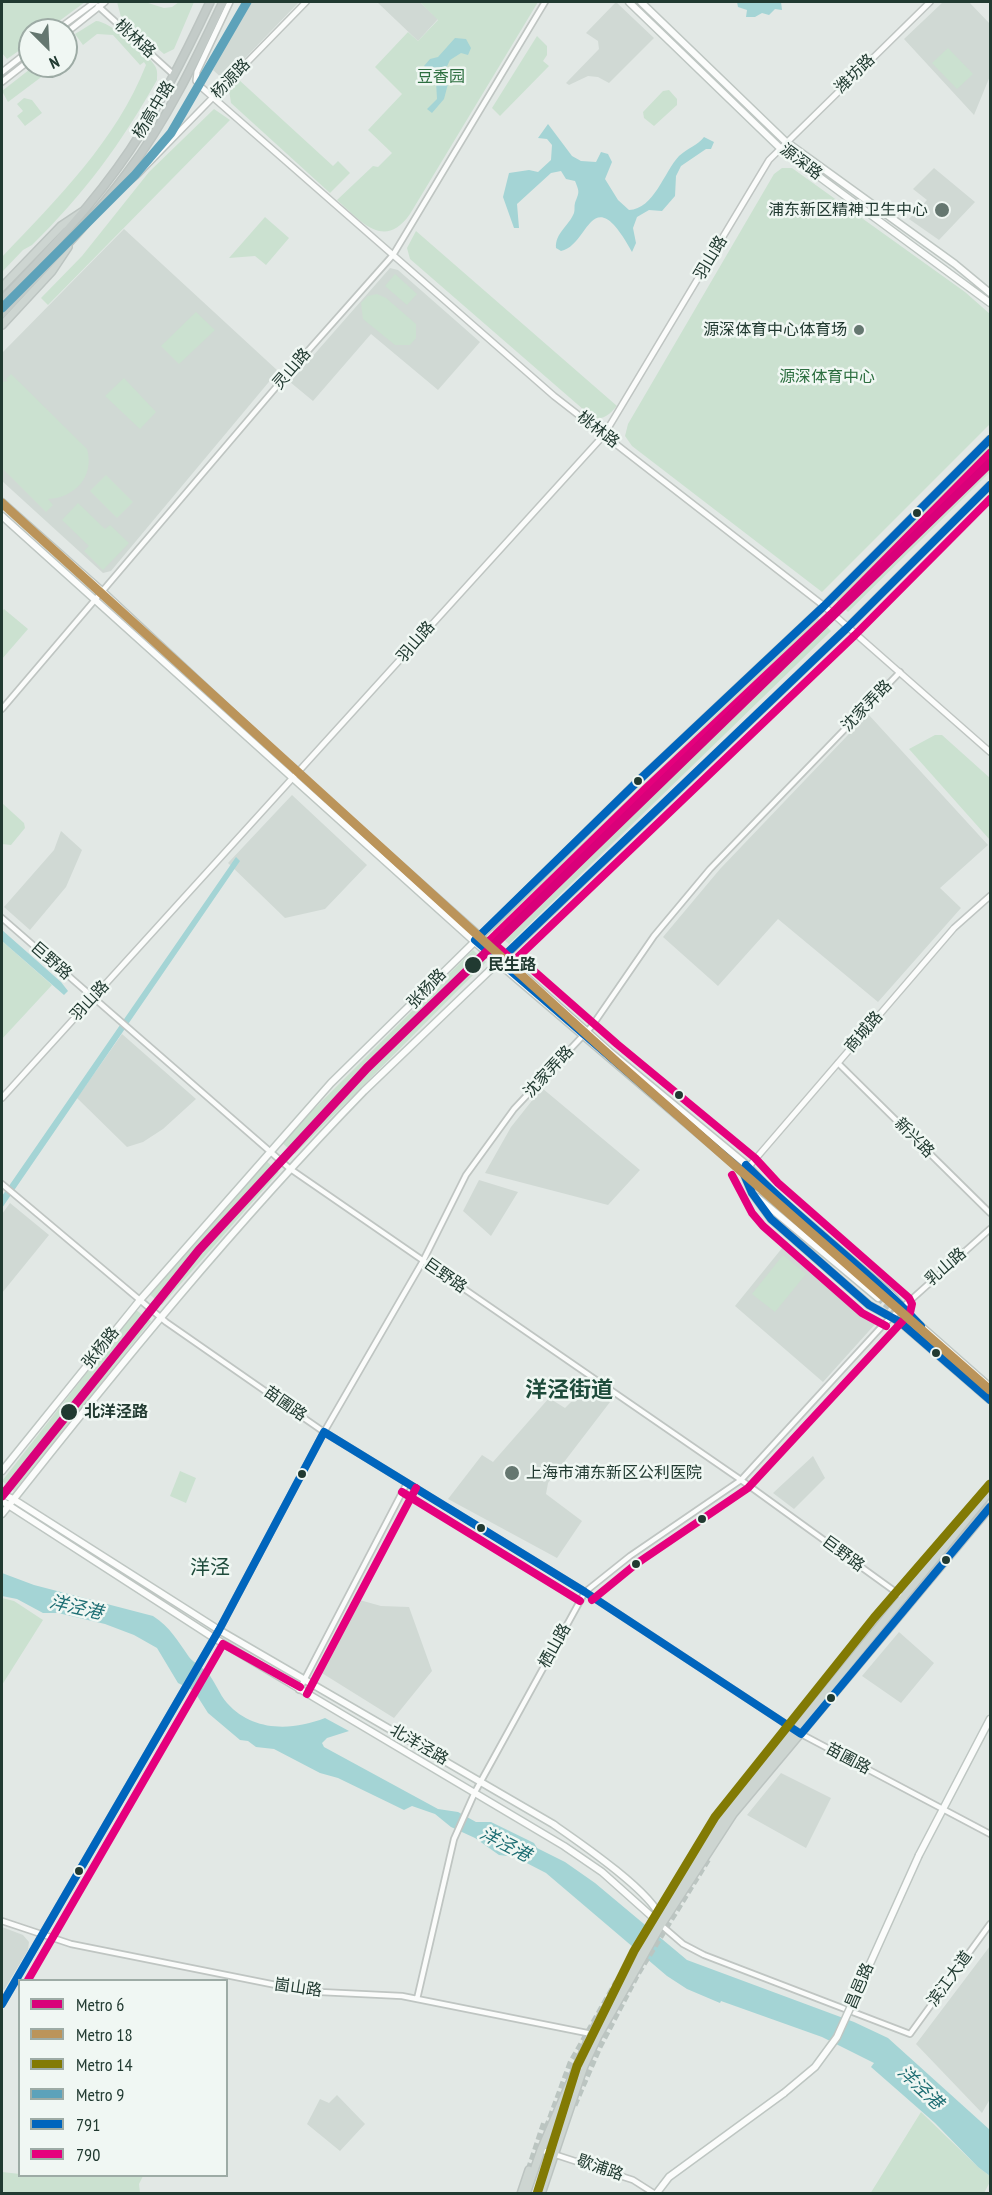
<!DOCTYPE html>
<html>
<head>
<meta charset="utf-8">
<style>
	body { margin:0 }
	#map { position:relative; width:992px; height:2195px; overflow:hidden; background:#e2e8e5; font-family:"PT Sans Narrow",sans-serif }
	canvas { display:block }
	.frame { position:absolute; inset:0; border:3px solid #213a31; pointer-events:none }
	.legend { position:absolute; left:18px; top:1979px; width:210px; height:198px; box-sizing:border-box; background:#f0f7f3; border:2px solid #9daba5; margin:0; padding:8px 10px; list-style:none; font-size:18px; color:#213a31 }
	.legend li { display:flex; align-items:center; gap:12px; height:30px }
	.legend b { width:30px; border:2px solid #9daba5 }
	.north { position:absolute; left:18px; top:18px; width:60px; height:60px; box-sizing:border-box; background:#f0f7f3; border:2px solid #9daba5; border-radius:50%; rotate:156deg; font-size:16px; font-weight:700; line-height:24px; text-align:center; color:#213a31 }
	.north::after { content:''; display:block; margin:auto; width:21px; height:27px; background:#657770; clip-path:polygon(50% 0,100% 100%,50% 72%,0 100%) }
</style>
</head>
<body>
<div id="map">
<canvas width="992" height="2195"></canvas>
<div class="frame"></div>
<ul class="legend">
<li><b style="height:8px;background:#d9017a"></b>Metro 6</li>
<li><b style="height:8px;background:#bb945a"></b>Metro 18</li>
<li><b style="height:8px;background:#827a04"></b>Metro 14</li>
<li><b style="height:8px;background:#5da2ba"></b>Metro 9</li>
<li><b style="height:8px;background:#0065bd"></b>791</li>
<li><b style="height:8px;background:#e5007d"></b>790</li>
</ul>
<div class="north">N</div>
</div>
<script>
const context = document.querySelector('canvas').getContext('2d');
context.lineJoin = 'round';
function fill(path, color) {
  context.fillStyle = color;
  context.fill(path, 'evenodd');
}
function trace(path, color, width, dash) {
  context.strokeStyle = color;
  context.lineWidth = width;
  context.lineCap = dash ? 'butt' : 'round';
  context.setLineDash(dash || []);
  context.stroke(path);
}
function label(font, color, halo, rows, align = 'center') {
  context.font = font + ' "PT Sans Narrow","Noto Sans SC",sans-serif';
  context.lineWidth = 5;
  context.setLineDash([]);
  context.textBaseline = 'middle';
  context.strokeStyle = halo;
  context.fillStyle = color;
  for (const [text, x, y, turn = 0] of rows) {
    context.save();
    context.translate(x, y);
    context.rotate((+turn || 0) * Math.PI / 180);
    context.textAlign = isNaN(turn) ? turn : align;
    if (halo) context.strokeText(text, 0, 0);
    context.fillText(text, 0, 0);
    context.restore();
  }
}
fill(new Path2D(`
	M248,2H299L224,80L213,70Z
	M377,2H420L438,19L418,41Z
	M616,2L654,38L609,83L598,77L588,76L569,85L566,83L599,49L598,41L586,33Z
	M943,2H969L990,24V76L974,115L904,39Z
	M934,168L975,202L939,240L909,219L927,200L913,189Z
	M124,229L278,371L111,571L103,573L2,481V353Z
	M390,268L398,270L480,342L438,390L371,334L313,401L290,382Z
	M868,714L988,845L940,888L961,908L878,1002L778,919L718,986L663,937L720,869Z
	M292,795L367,865L325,909L285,918L228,863Z
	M61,831L82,850L66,887L30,930L4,907L54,850Z
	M122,1034L196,1099L163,1129L143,1142L127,1147L77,1098Z
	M542,1088L640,1170L608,1205L485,1173L511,1127Z
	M479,1180L518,1192L491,1236L463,1211Z
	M10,1203L49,1235L2,1293V1214Z
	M787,1242L877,1322L823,1382L735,1306Z
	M589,1384L610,1402L548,1483L546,1494L582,1521L557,1558L448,1499L482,1455L493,1462L549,1398L565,1408Z
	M813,1456L825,1478L794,1509L773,1493Z
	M356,1599L381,1606L409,1607L432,1671L394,1718L317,1670Z
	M899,1632L934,1663L901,1703L862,1676Z
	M781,1773L831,1798L806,1848L747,1815Z
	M2,1927L23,1935L29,1942L28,1950L4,1990L2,1989Z
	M990,1946V2099L982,2113L916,2044Z
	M337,2095L365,2124L340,2151L307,2124L320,2099L329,2103Z`), '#d0d9d4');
fill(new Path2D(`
	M2,2H85L47,30H30V43L7,59L2,53Z
	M117,2H145L164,8L172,7L179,2H194L174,49L164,54L121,17Z
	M420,2H538L410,214C384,251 361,221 337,200L373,166L378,167L392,153L368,130L402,94L375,67L408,32L418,41L438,20Z
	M96,21C109,21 148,54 155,66C158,71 157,75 157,80C121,144 84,194 32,245L23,250L2,272V257C57,199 116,141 146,65L144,62L140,65L113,35L97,34L83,45L75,34Z
	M537,36L547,46V55L543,61L549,66L500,116L492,108Z
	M948,48L973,74L957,89L932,63Z
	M34,66H56L8,102L2,91Z
	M238,79L333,166L338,161L350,173L330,193L231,103L229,90Z
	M669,90L677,99V105L654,126L644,118L643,112L663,91Z
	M24,98L32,100L42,113L25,126L17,116L23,111L17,104Z
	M214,109L230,120L48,305L41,298L82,256L149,172Z
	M782,168H792L965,292L990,314V424L822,592L632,446L625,436L628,424L774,174Z
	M265,217L289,238L266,265L255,256L229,258Z
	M416,231L617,406C610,414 603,421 592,417L410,259L407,248Z
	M395,274L417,294L407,305L385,286Z
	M377,294L386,298L416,324V338L410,345H395L363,319L361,303L368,296Z
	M196,312L215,330L179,364L161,346Z
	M11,374L87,449C95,477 74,498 48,499L53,505L46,512L2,468V382L8,381L6,379Z
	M124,378L156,412L140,429L105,396Z
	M990,444V472L848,612L833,597Z
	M106,475L133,502L117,518L90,491Z
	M78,503L105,529L110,525L129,543L103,570L84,551L89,546L62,520Z
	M4,609L28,629L2,659V612Z
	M817,617L831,631L509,944L492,930Z
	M935,735H942L990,778V840L909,749Z
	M2,803L24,823L25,828L11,845L2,844Z
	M2,941L52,985L2,1039Z
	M473,950L486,962L295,1154L281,1142Z
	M265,1160L279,1172L162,1305L147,1292Z
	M783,1255L806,1274L775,1312L752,1294Z
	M136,1310L151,1321L14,1491L2,1481Z
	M180,1471L196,1478L186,1503L170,1496Z
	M2,1598L14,1601L43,1620L2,1685Z
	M921,2112L978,2167L990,2176V2182L984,2193L870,2194Z
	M2,2172L47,2177L143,2176L139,2184L140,2193L9,2194L2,2191Z`), '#cbe1d0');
fill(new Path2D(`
	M737,2H781L782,10L775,9L769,15L762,13L755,17H746L747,10L738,7Z
	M455,38L466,39L471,48L468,55L461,53L450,60L441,79L448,84L444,99L432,113L427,109L437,99L436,81L424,66L430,59L438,57Z
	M548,124L572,156L581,161L596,162L601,152L608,154L612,162L605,179L618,200L629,210C654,209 664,172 679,156C688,148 698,145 704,137L714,142L711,149H706L681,166L676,176L675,196L662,211L649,210L637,217L633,228L636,243L632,252C591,177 589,246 561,251L556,248C555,233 569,226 574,213C575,210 574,206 575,203C579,192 580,193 575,181L566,179L561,171L551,173L517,204L519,228H514L503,197L509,173L529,170L538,172L551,160L552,145L547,139L538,138Z
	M236,857L240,861L2,1208V1196Z
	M2,930L61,982L68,991L64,995L2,941Z
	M2,1573L34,1585L153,1616C170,1627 178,1641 189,1657C194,1663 202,1667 207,1672C215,1681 219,1694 227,1703C253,1732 292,1731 325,1718L349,1731L327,1738L322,1743L324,1747L438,1809L458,1812L476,1822H491L534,1843L537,1848L565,1862L595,1883L687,1960L854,2022L888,2038L990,2130V2176L978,2167L935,2123L871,2067L874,2063L822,2037L721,2001L720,2003L687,1989L667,1976L546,1873L515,1857L499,1855L475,1838L451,1827L435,1814L412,1806L404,1810L338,1778L320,1773L274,1749L256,1747L248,1741L240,1740L208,1713L194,1691L178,1683L157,1648L134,1635L105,1624L58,1613H43L17,1599L2,1596Z`), '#a4d4d5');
trace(new Path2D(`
	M882,1293L904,1312
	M878,1298L990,1395`), '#bbc5c1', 6, [6, 3]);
trace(new Path2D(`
	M687,1868L713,1825L845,1663
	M574,2105L599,2047L637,1974L709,1857
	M547,2128L571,2063L617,1982
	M529,2170L545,2122`), '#bbc5c1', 7, [7, 3.5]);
const minor = new Path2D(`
	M98,6L174,75
	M2,709L283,379L393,255L545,2
	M2,918L289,1168L741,1480L904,1598
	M838,1063L990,1213
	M2,1184L166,1322L324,1432L585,1592L801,1734L990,1834
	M219,1630L324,1432L423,1261L466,1175L514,1109L592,1026L654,936L710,869L900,672
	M299,1690L407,1483
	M2,1921L71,1944L286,1987L320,1992L402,1996L592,2034
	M661,1925L683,1944L704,1955L910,2034L990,1924
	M417,1999L454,1839L475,1792L585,1592L630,1556L741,1480L884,1324L990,1229
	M541,2150L633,2180L655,2194`);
const tertiary = new Path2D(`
	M230,2L197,72L196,81L200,86L554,396L824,606L990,752
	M57,30L95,2
	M66,33L105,2
	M2,72L30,50
	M2,82L30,60
	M110,198L138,174L306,2
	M2,1098L604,435L769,160L930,2
	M746,1170L954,928L990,896
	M2,2004L219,1630`);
const secondary = new Path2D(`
	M629,2L779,147L990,303
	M641,2L785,141L955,264L990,293
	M2,502L102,591L296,772L610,1052L748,1166L771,1191L891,1294L913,1319L990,1387
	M2,516L497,962L743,1172L752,1193L771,1219L869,1305L900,1322L990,1400
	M757,1197L878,1298
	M781,1204L882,1293
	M2,1471L140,1300L331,1083L638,781L824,606L990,439
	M2,1494L13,1499L219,1630L553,1824C576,1840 654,1893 660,1918
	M2,1501L214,1638L564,1846L602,1872L658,1922
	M2,1514C117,1368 234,1225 364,1091L848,627L990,485
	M919,1855L990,1719
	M656,2194L669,2177L784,2093`);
const primary = new Path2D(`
	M2,287L61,226L82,212
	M2,325L52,271L68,247
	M521,2194L529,2170
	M526,2194L541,2150L591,2034L656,1920L728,1812L990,1491
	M541,2194L584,2066L598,2036L661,1925L733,1814L990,1507`);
const trunk = new Path2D(`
	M2,300C47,253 93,205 130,150C161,103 186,53 210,2
	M2,314C45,268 89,224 127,173C167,120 195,61 223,2`);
trace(minor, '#bfc5c2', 8);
trace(tertiary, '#bfc5c2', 8);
trace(secondary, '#bec6c2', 9);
trace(primary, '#bcc4c1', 10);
trace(trunk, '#bcc4c1', 10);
trace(minor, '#fbfcfb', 4.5);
trace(tertiary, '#fbfcfb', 5);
trace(secondary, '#fbfcfb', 6);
trace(primary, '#cdd5d1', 7);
trace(trunk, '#c3cbc8', 7);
const secondaryBridge = new Path2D(`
	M784,2093L815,2067L837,2037L919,1855`);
trace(secondaryBridge, '#bec6c2', 9, []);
trace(secondaryBridge, '#fbfcfb', 6);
trace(new Path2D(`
	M990,439L824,606L638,781L475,940L743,1172L752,1193L771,1219L869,1305L900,1322L990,1400
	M519,971L503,957L848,627L990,485
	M746,1165C801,1222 867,1268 921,1326
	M324,1432L585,1592L801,1734L990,1507
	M2,2004L219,1630L324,1432`), '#0065bd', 8);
trace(new Path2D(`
	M517,964L490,940L645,789L831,614L990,453
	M732,1175L752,1213L763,1226L862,1313L886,1326
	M402,1492L580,1601
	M592,1600L636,1564L748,1488L910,1313L912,1304L909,1298L778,1183L755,1158L617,1044L518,957L855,635L990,499
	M307,1694L416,1488
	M28,1980L223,1644L300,1687`), '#e5007d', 8);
trace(new Path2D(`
	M2,1496L199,1250L367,1068L990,463`), '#d9017a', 9);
trace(new Path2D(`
	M2,503L617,1062L990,1390`), '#bb945a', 9);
trace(new Path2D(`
	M537,2194L577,2066L634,1951L715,1817L874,1618L990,1484`), '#827a04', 9);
trace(new Path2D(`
	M2,308L135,175L171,133L247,2`), '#5da2ba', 9);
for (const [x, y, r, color] of [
	[942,210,8,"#657770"],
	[859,330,6,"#657770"],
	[917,513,5,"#213a31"],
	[638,781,5,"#213a31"],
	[473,965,9,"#213a31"],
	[679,1095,5,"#213a31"],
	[936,1353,5,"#213a31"],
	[69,1412,9,"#213a31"],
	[512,1473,8,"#657770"],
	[302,1474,5,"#213a31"],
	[702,1519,5,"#213a31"],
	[481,1528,5,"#213a31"],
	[946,1560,5,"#213a31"],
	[636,1564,5,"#213a31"],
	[831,1698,5,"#213a31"],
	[79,1871,5,"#213a31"]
]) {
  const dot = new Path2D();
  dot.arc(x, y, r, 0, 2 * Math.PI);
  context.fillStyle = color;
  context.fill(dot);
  trace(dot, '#f0f7f3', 2);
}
label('16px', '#213a31', '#f0f7f3', [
	["桃林路",135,39,42],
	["潍坊路",855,74,-44],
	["杨源路",231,79,-46],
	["杨高中路",154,110,-59],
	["源深路",801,162,37],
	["羽山路",711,258,-59],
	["灵山路",292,369,-49],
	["桃林路",598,430,38],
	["羽山路",416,642,-49],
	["沈家弄路",867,706,-46],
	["巨野路",51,961,41],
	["张杨路",427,989,-46],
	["羽山路",90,1001,-47],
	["商城路",864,1032,-49],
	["沈家弄路",549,1072,-47],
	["新兴路",914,1138,45],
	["乳山路",946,1267,-41],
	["巨野路",445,1276,35],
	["张杨路",101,1348,-51],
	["苗圃路",285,1404,35],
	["巨野路",843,1554,36],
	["栖山路",555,1646,-61],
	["北洋泾路",419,1745,30],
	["苗圃路",848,1759,28],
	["滨江大道",950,1979,-54],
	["昌邑路",860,1986,-67],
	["崮山路",298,1988,8],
	["歇浦路",600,2168,19]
]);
label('16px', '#2d6f40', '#f0f7f3', [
	["豆香园",441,77],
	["源深体育中心",827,377]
]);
label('16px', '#213a31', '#f0f7f3', [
	["浦东新区精神卫生中心",928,210],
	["源深体育中心体育场",847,330],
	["上海市浦东新区公利医院",526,1473,"left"]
], 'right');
label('bold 16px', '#213a31', '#f0f7f3', [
	["民生路",488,965],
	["北洋泾路",84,1412]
], 'left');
label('italic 18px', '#1e6e73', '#f0f7f3', [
	["洋泾港",76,1608,13],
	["洋泾港",505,1845,27],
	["洋泾港",920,2088,43]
]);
label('20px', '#1e4b3b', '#f0f7f3', [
	["洋泾",210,1568]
]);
label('bold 22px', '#1e4b3b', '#f0f7f3', [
	["洋泾街道",569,1391]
]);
</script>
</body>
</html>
